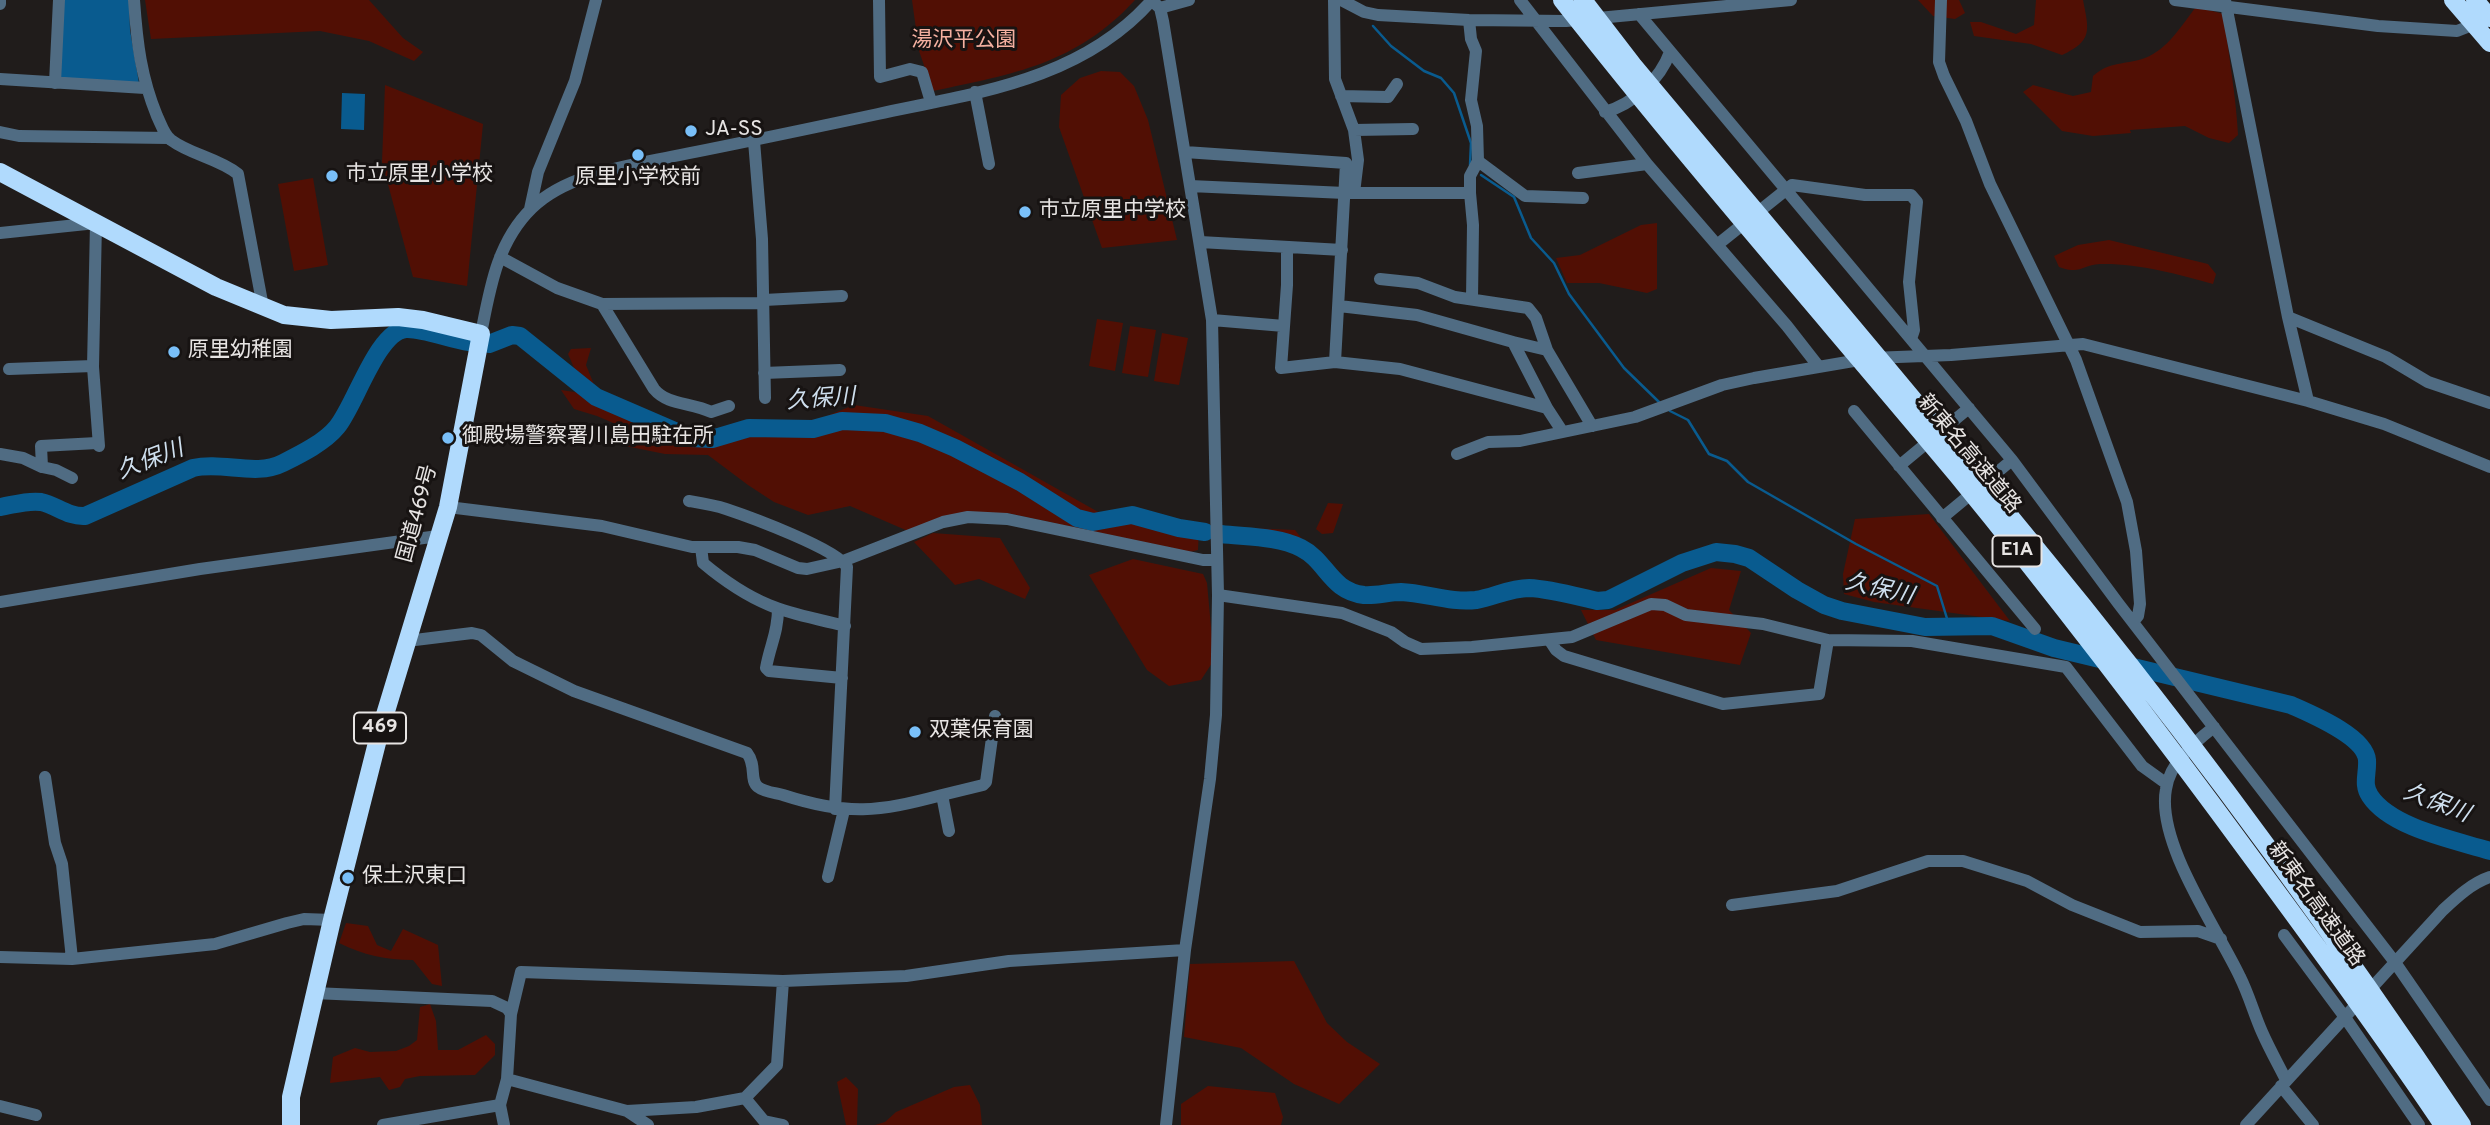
<!DOCTYPE html>
<html>
<head>
<meta charset="utf-8">
<style>
	body { margin:0 }
	canvas { display:block; background:#201c1b }
</style>
</head>
<body>
<canvas width="2490" height="1125"></canvas>
<script>
const context = document.querySelector('canvas').getContext('2d');
context.lineJoin = 'round';
function fill(path, color) {
  context.fillStyle = color;
  context.fill(path, 'evenodd');
}
function trace(path, color, width, dash) {
  context.strokeStyle = color;
  context.lineWidth = width;
  context.lineCap = dash ? 'butt' : 'round';
  context.setLineDash(dash || []);
  context.stroke(path);
}
function label(font, color, halo, rows, align = 'center') {
  context.font = font + ' Overpass,"Noto Sans JP",sans-serif';
  context.lineWidth = 6;
  context.setLineDash([]);
  context.textBaseline = 'middle';
  context.strokeStyle = halo;
  context.fillStyle = color;
  for (const [text, x, y, turn = 0] of rows) {
    context.save();
    context.translate(x, y);
    context.rotate((+turn || 0) * Math.PI / 180);
    context.textAlign = isNaN(turn) ? turn : align;
    if (halo) context.strokeText(text, 0, 0);
    context.fillText(text, 0, 0);
    context.restore();
  }
}
fill(new Path2D(`
	M145,0H369L403,38L423,52L414,61L369,41L320,31L151,39Z
	M912,0H1135C1076,64 1014,74 933,91L919,51Z
	M1918,0H1959L1965,13L1955,19L1933,16Z
	M2036,0H2083C2089,30 2093,41 2062,55L2031,44L1974,36L1970,22H1981L2016,34L2034,25Z
	M2196,7L2224,14C2228,54 2236,94 2238,135L2229,143L2209,138L2185,126L2130,130L2131,133L2093,136L2062,131L2023,92L2033,85L2073,96L2091,92L2093,76C2110,61 2125,65 2145,58C2168,49 2181,26 2196,7Z
	M1101,71L1120,72L1134,86L1148,120L1177,240L1102,248L1059,127L1061,95L1080,78Z
	M385,85L483,124L467,286L413,277L382,162Z
	M313,178L328,265L294,271L278,184Z
	M1657,223V289L1647,293L1599,283H1567L1556,258L1580,255L1641,225Z
	M2109,240L2208,264L2216,274L2213,284C2179,274 2136,263 2100,264C2081,265 2082,275 2059,267L2054,256L2078,245Z
	M1097,319L1123,323L1115,371L1089,366Z
	M1130,326L1156,330L1148,377L1122,373Z
	M1162,333L1188,338L1179,385L1154,381Z
	M591,348L586,365L602,404L681,440L710,436L745,422L802,426L854,405L928,416L1100,513L1134,511L1199,526L1198,550L1190,552L1007,513L908,531L850,506L808,515L774,502L748,485L708,455L665,454L581,437L583,433L649,445L655,441L597,416L574,409L561,390L581,393L575,370L568,354L571,349Z
	M1328,503L1343,504L1333,533L1322,534L1316,529Z
	M1929,514L2010,621L1874,602L1844,594L1843,574L1855,519Z
	M1222,527L1295,530L1308,547L1224,537Z
	M933,533L1000,538L1030,588L1025,599L979,579L955,585L914,542Z
	M1133,559L1203,574L1207,583L1214,660L1201,680L1169,686L1147,670L1089,575Z
	M1711,568L1741,571L1729,610L1751,633L1740,665L1596,640L1581,610H1615Z
	M346,923L368,926L377,945L391,951L403,929L438,945L442,986L432,984L413,960C385,960 364,955 339,943Z
	M1294,961L1327,1023L1347,1042L1380,1064L1339,1104L1294,1084L1241,1048L1184,1037L1190,964Z
	M430,1004L436,1021L438,1050H458L486,1035L495,1044V1055L475,1075L420,1076L405,1079L400,1087L389,1090L380,1077L330,1083L333,1057L355,1048L370,1052L396,1051L409,1046L417,1040L420,1007Z
	M846,1077L858,1089L857,1125H846L837,1082Z
	M970,1085L980,1105L982,1125H875L885,1122L896,1112L954,1087Z
	M1208,1086L1275,1093L1283,1117L1281,1125H1181V1104Z`), '#510f04');
fill(new Path2D(`
	M62,0H129L130,30L139,83L58,79Z
	M342,93L365,94L364,130L341,129Z`), '#095b8f');
trace(new Path2D(`
	M1373,26L1391,46L1424,71L1441,78L1454,93L1471,143L1470,165
	M1481,175L1514,197L1531,238L1554,263L1569,294L1624,368L1659,402
	M1670,411L1688,420L1709,454L1727,461L1748,482L1856,544L1937,586L1949,625`), '#095b8f', 2.5);
trace(new Path2D(`
	M489,344L512,335L520,336L596,397L691,438L712,439L749,428L813,429L842,421L885,423L920,433L955,448L1020,482L1077,518L1093,522L1132,515L1179,528L1205,532
	M0,507C13,505 27,500 41,502C56,505 68,517 85,516L193,468C223,461 255,477 283,463C301,454 325,442 337,427C355,406 377,331 406,329C423,328 451,340 469,342
	M1221,534C1246,537 1278,536 1301,548C1327,561 1330,591 1364,595C1376,596 1389,592 1401,592C1426,593 1451,603 1476,600C1494,597 1510,588 1529,588C1551,589 1575,596 1597,601L1608,600L1682,563L1716,552L1735,554L1749,558L1797,590L1824,605L1842,611L1925,627L1992,626L2054,648L2291,705C2311,714 2365,736 2367,760C2368,774 2362,784 2370,796C2391,828 2455,840 2490,851`), '#095b8f', 18);
trace(new Path2D(`
	M134,0C137,43 141,77 157,116C161,124 164,135 171,140C191,155 218,158 238,174L263,307
	M879,0L880,77L910,69L922,72L931,102
	M1151,0L1160,8L1163,21L1212,320L1218,595L1216,715L1210,779L1185,950L1166,1125
	M1334,0L1335,79L1354,130L1358,160L1354,193
	M1341,0L1364,12L1378,15L1469,20L1566,21L1791,0
	M1520,0L1647,164L1787,326L1819,367
	M1941,0L1939,62L1944,76L1966,121L1990,184L2076,360L2127,502L2136,551L2140,604L2138,616L2133,622
	M2175,0L2378,26L2457,31L2480,22
	M2225,0L2288,317L2308,401
	M0,4V0
	M1160,8L1189,0
	M1639,14L2012,460L2118,603L2394,961L2490,1100
	M1469,20L1471,39L1476,51L1471,100L1477,126L1478,161L1525,196L1583,198
	M0,79L145,88
	M55,83L59,0
	M975,92L989,164
	M1341,96L1388,97L1397,84
	M1605,112C1633,104 1660,80 1670,52
	M1354,130L1413,129
	M0,132L19,136L169,138
	M754,141L762,239L765,398
	M1185,152L1346,163L1335,362
	M1578,173L1647,164
	M1190,186L1345,193H1470V176L1478,161
	M1470,193L1473,225L1472,299
	M530,209L538,172L575,81L596,0
	M0,233L96,223L93,367L99,446
	M1200,242L1342,250
	M1717,245L1792,185L1865,195H1911L1917,202L1909,282L1914,330L1911,339
	M1287,247V285L1281,368L1335,362L1400,369L1547,408
	M500,257L557,288L602,304L654,389C668,406 692,402 711,412L729,406
	M1380,279L1418,283L1455,297L1528,308L1536,318L1547,350
	M764,300L842,296
	M602,304L764,303
	M1339,306L1417,315L1513,342L1547,408L1562,431
	M2288,317L2386,357L2428,382L2490,403
	M1212,320L1284,326
	M481,334C490,288 497,242 532,208C567,173 633,165 680,155C746,142 812,128 878,114C976,93 1082,80 1152,0
	M1513,342L1547,350L1592,426
	M9,369L93,366
	M764,373L840,370
	M1854,411L2035,629
	M0,454L23,458L42,467L41,446L97,443
	M1457,454L1488,442L1520,441L1635,417L1722,385L1754,378L1871,358L1951,355L2083,344L2308,401L2384,424L2490,467
	M1899,466L1969,408
	M42,467L56,470L72,478
	M689,501C701,503 714,505 726,509C750,517 837,549 847,567L835,809
	M448,507L602,526L692,547H738L755,550L798,568L807,569L843,561L943,522L968,517L1007,519L1203,560H1217
	M1942,518L2012,460
	M701,547L703,563C722,579 745,595 769,605C792,615 820,619 845,626
	M1218,595L1342,613L1391,632L1405,642L1421,649L1472,647L1572,637L1651,604L1665,605L1686,615L1763,624L1828,640
	M0,602L200,569L438,536
	M778,609C778,633 770,645 766,668L769,671L842,678
	M407,641L472,633L481,635L513,661L574,691L747,753C757,766 749,780 758,787C764,792 776,793 783,795C848,816 878,812 942,795L949,831
	M1550,641L1556,650L1564,656L1723,704L1819,694L1828,640L1912,641L2066,667L2142,766L2167,784
	M2214,727C2194,743 2170,762 2166,789C2156,843 2217,928 2240,977C2249,995 2254,1014 2262,1032C2269,1048 2278,1064 2286,1080
	M45,777L55,843L62,864L72,959
	M942,795L983,785L986,782L995,716
	M828,877L844,810
	M1732,905L1837,891L1928,861H1963L2027,881L2072,905L2140,932L2198,931L2221,939
	M2284,935L2344,1016L2419,1125
	M0,957L72,959L215,944L287,923L304,919L332,920
	M314,993L492,1001L507,1008L511,1014L507,1079L500,1105L504,1125
	M511,1014L521,972L783,981L906,976L1009,961L1185,950
	M507,1079L627,1111L648,1125
	M2281,1086L2313,1125
	M745,1098L777,1065L783,981
	M0,1106L36,1115
	M627,1111L696,1107L745,1098L764,1121L783,1125
	M383,1125L500,1105
	M2246,1125L2443,910C2457,897 2472,883 2490,877`), '#506c83', 12);
trace(new Path2D(`
	M1562,0C1689,162 1825,317 1957,475C2060,601 2159,731 2255,862C2319,949 2383,1036 2443,1125
	M1583,0L1633,65C1783,245 1936,423 2083,606C2217,773 2343,947 2462,1125
	M2453,0L2490,43
	M2475,0L2490,18
	M0,172L216,287L284,315L331,320L398,317L423,320L481,334L448,507L380,731L332,920L291,1097V1125`), '#b0dafd', 18);
for (const [x, y, r, color] of [
	[691,131,7,"#79bff8"],
	[638,155,7,"#79bff8"],
	[332,176,7,"#79bff8"],
	[1025,212,7,"#79bff8"],
	[174,352,7,"#79bff8"],
	[448,438,7,"#79bff8"],
	[915,732,7,"#79bff8"],
	[348,878,7,"#79bff8"]
]) {
  const dot = new Path2D();
  dot.arc(x, y, r, 0, 2 * Math.PI);
  context.fillStyle = color;
  context.fill(dot);
  trace(dot, '#171312', 2.5);
}
for (const [x, y, w] of [
	[2017,551,49],
	[380,728,52]
]) {
  const box = new Path2D();
  box.roundRect(x - w / 2, y - 15.5, w, 31, 5);
  context.fillStyle = '#171312';
  context.fill(box);
  trace(box, '#e7e4e3', 2);
}
label('bold 19px', '#e7e4e3', null, [
	["E1A",2017,551],
	["469",380,728]
]);
label('21px', '#f4b0a0', '#171312', [
	["湯沢平公園",964,42]
]);
label('21px', '#e7e4e3', '#171312', [
	["JA-SS",705,131],
	["市立原里小学校",346,176],
	["原里小学校前",638,179,"center"],
	["市立原里中学校",1039,212],
	["原里幼稚園",188,352],
	["御殿場警察署川島田駐在所",462,438],
	["双葉保育園",929,732],
	["保土沢東口",362,878]
], 'left');
label('21px', '#e7e4e3', '#171312', [
	["新東名高速道路",1968,455,50],
	["国道469号",419,514,-75],
	["新東名高速道路",2315,905,54]
]);
label('italic 23px', '#cedfee', '#171312', [
	["久保川",821,401,-4],
	["久保川",151,462,-21],
	["久保川",1879,591,13],
	["久保川",2436,805,21]
]);
</script>
</body>
</html>
